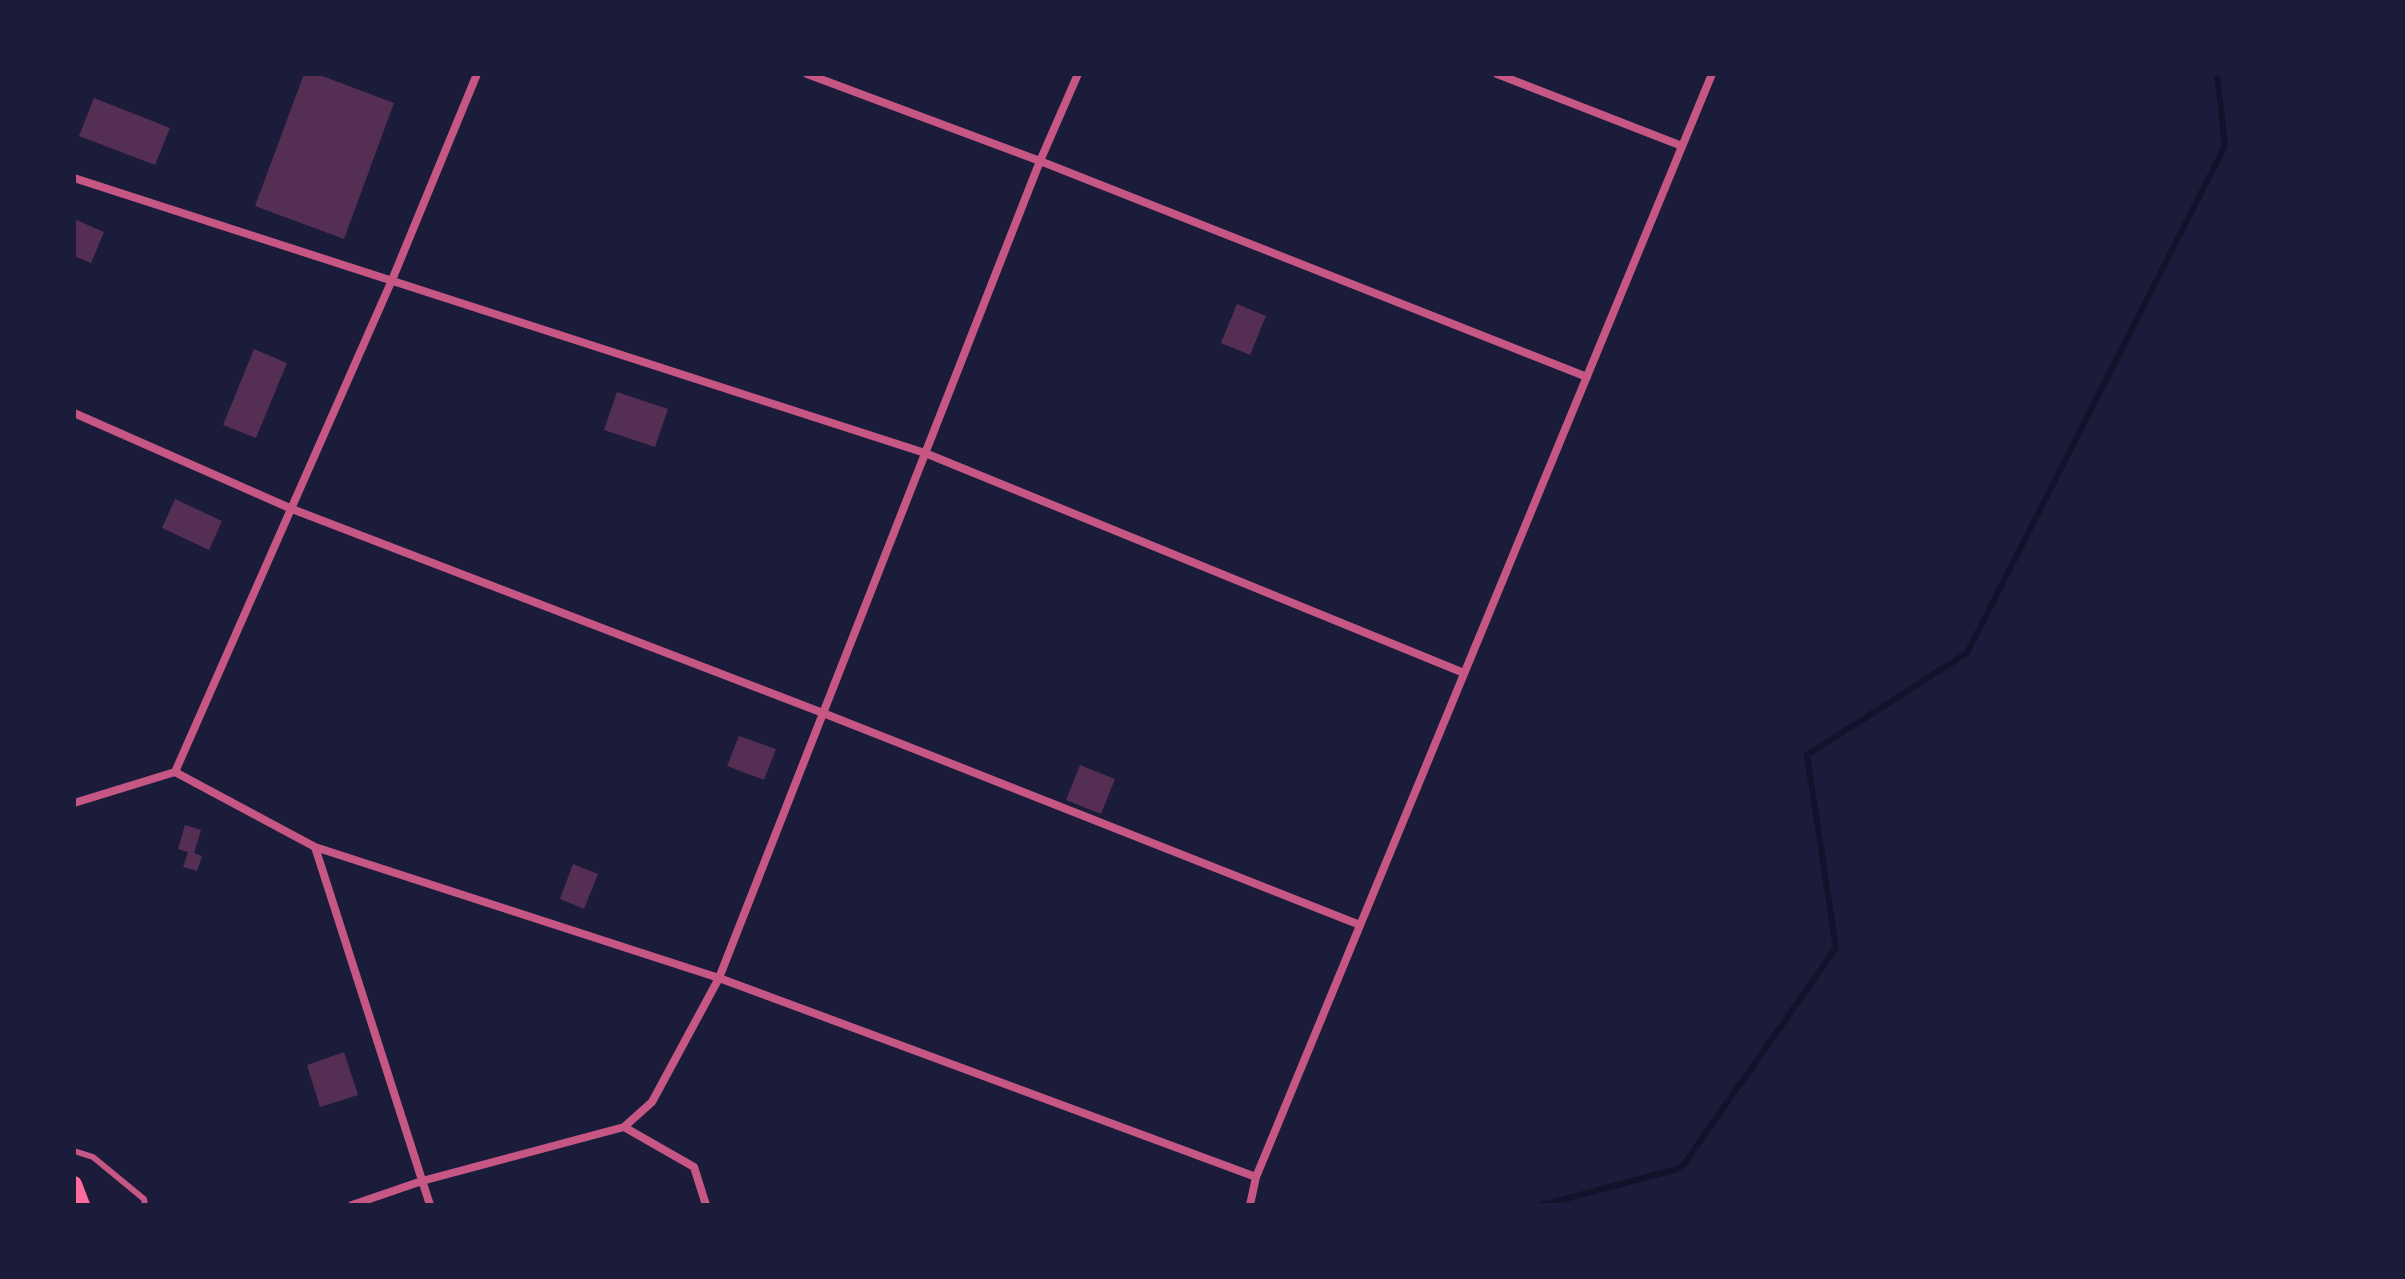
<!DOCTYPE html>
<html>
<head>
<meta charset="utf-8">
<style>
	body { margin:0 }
	#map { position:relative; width:2405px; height:1279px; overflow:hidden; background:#1b1b3a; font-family:"DM Sans",sans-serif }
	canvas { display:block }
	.frame { position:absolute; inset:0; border:76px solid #1b1b3a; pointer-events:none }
</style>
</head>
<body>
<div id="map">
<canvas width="2405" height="1279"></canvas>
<div class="frame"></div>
</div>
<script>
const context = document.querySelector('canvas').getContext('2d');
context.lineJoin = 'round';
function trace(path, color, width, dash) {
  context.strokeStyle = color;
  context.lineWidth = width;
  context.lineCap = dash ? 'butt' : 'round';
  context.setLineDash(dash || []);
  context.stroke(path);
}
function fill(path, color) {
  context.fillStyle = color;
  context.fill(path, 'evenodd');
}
trace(new Path2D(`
	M1542,1205L1681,1168L1836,948L1807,755L1967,653L2225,146L2217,74`), '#12122b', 6);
fill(new Path2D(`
	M304,74H317L394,103L344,239L255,206Z
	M94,98L170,128L155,165L79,136Z
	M74,219L104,232L91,263L74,256Z
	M1237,304L1266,316L1250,355L1221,343Z
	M254,349L287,363L256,438L223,425Z
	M617,392L668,409L655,447L604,430Z
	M175,499L222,521L209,550L162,528Z
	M739,736L776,749L764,780L727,766Z
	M1080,765L1115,779L1101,814L1066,800Z
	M185,825L201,830L194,853L202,856L197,871L183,867L188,852L178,849Z
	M573,864L598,874L584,909L560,899Z
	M344,1052L358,1095L320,1107L307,1065Z`), '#542f53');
trace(new Path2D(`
	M74,1151L93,1157L144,1199L145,1205`), '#c65784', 6);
trace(new Path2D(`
	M807,74L1040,161L1587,377
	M1497,74L1682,146
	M74,178L925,453L1464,673
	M74,413L292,509L823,713L1360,925
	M175,772L315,847L719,978L1256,1177
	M74,803L175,772L392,280L477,74
	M315,847L430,1205
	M624,1127L694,1167L706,1205
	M352,1205L422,1181L624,1127L652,1102L719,978L1040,161L1078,74
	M1250,1205L1256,1177L1712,74`), '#c65784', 8);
trace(new Path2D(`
	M74,1184L82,1205`), '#ff6b9d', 16);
</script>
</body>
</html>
